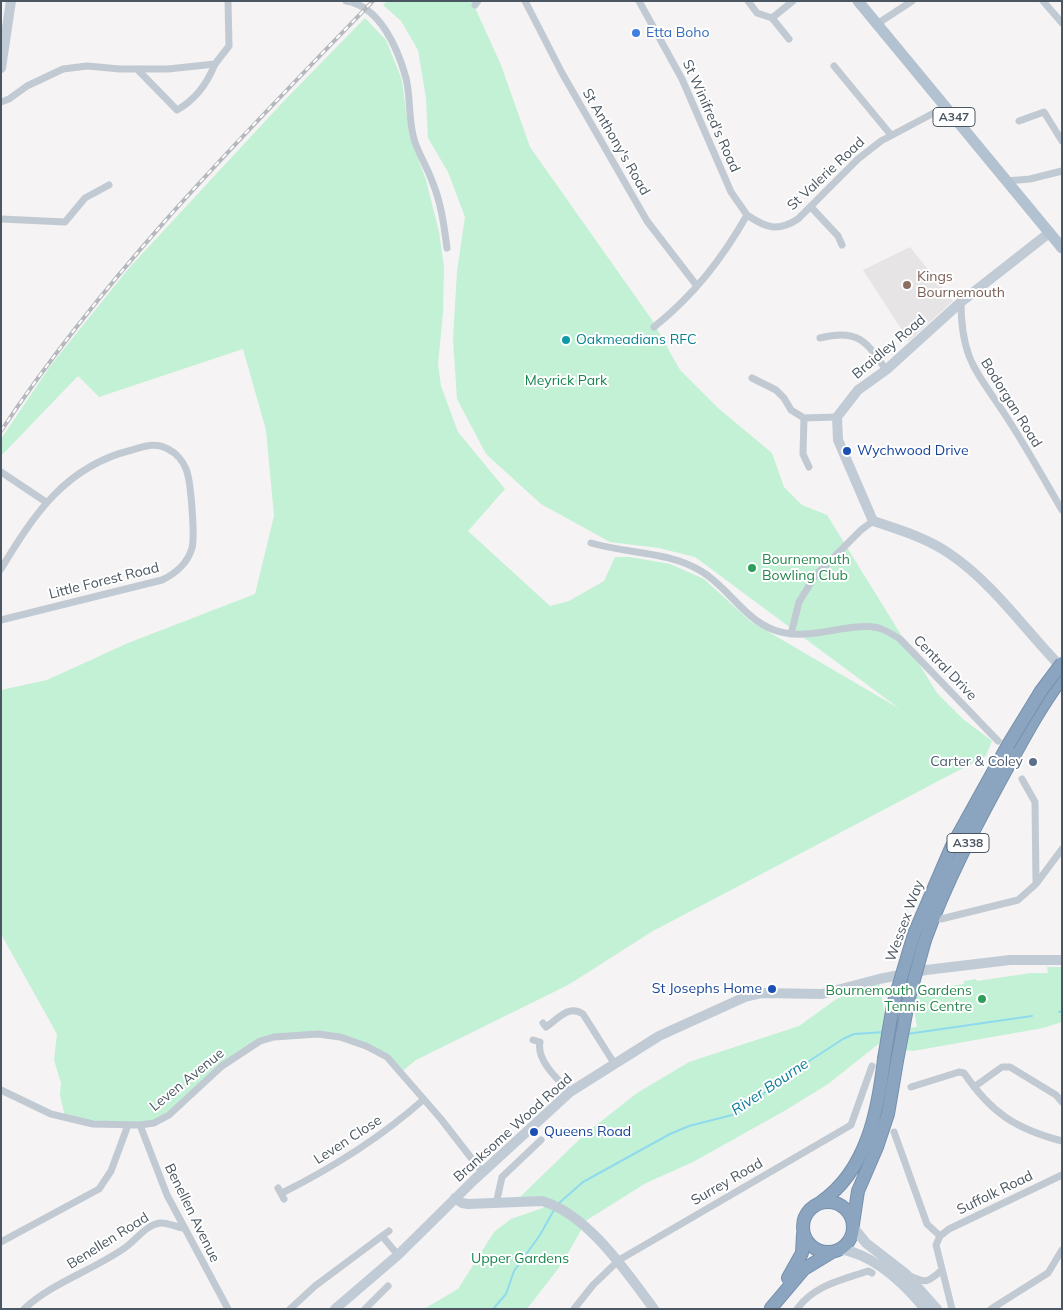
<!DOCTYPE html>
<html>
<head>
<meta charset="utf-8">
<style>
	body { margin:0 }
	#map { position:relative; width:1063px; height:1310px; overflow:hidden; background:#f5f3f3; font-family:Mulish,sans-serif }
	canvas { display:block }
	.frame { position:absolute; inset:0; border:2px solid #4a5661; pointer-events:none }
</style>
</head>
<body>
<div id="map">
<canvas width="1063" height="1310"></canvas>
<div class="frame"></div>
</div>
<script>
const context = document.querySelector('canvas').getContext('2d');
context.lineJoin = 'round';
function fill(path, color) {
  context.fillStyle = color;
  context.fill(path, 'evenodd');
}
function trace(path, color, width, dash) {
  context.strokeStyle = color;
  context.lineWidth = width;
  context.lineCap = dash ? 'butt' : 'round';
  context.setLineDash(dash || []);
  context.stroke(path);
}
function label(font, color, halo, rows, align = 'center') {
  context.font = font + ' Mulish,sans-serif';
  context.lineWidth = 4;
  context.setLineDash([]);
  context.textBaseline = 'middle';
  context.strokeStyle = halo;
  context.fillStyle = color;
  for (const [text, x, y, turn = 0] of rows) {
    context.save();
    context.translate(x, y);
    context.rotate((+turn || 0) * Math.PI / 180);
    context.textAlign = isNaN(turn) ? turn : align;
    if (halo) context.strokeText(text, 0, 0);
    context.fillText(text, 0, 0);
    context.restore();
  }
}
fill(new Path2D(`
	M910,247L953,301L909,341L863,270Z`), '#e6e4e5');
fill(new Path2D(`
	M387,1H472L501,65L530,147L652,320L680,370L718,408L772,453L784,487L802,505L827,515L937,693L963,719L992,741L986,756L653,931L568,985L416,1060L400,1073L387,1057L340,1037H274L250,1047L162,1120L128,1125L65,1117L60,1095L61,1083L54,1060L57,1034L1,934V690L47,680L128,643L255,594L274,516L266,430L243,349L99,397L78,376L1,456V439L51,365L129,268L282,103L365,18L386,40L402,80L409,135L426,180L439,232L444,267L443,313L438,364L441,386L458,432L505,489L468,531L550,606L569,601L604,581L615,557H630L670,564L704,579L750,621L900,709L695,557L659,548L610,542L541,504L486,454L457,399L453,339L457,271L465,217L448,172L428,138L426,98L418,50L401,21L383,5Z
	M1047,967H1062V1022L1043,1028L913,1051L903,1050L908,1028L917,1027L911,992L964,984V981L976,979L977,981L1031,973H1048Z
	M879,979L885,1016L881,1042L828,1084L786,1110L693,1162L646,1183L587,1220L561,1265L527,1309H424L458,1289L494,1232L511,1219L543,1208L548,1203L519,1198L585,1134L637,1093L689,1062L799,1026L835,1000Z`), '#c3f1d5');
trace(new Path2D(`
	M1059,1012L1062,1011
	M907,1034L1032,1016
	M558,1204L583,1182L670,1134L689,1126L736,1114L800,1067L843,1039L854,1034L885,1032
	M493,1309L506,1294L514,1271L540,1235L554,1210`), '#90daee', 2);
const highway = new Path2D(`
	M914,934L951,848L1008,745
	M925,940C946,882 975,827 1005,772C1023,740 1040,707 1062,678
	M803 1227a25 25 0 1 1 50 0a25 25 0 1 1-50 0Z
	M821,1202C867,1170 878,1111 884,1059
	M853,1224L858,1191L877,1147L888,1114L897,1061
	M788,1278L802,1253L803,1234
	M771,1308L804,1269L832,1252`);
trace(highway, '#7690ad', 14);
trace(new Path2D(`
	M346,1C380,6 398,49 406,78C411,98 408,119 414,139C418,153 427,167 432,181C441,202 444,225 447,248
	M525,1L562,73L647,221L697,286
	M639,1L682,79L731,192L747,215
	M748,1L757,13L772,18L789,39
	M1043,1L1062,23
	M475,5L478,1
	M772,18L793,1
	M877,24L912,1
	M834,66L891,135
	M137,69L177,110C195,100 207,84 215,64
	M1,102L9,99L27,86L63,69L87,66L120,69H168L215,64L229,46L228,1
	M1019,121L1044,112L1062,141
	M1006,181L1030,179L1062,171
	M811,207L838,236L842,245
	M1,219L65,222L85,198L109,185
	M961,302C961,365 981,375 1011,424C1029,452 1045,481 1062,510
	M654,327C694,295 722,259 747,215C766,228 778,232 798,219L858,159L881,141L945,107
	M820,338C858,328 867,342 886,370
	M752,378L776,390L784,398L791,410L804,418L837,417
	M804,418L803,454L809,467
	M1,472L46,502
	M591,543C628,554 668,551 701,571C728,587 744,619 774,630C811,643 845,621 879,628C886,630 893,635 900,639L998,741
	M1,569C34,514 66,466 132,450C145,446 156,442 168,449C176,453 183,461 186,469C191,480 195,536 192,548C188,563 175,574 162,580L1,620
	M791,634L799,602L815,576L861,530L873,521
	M1022,779L1035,802L1036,883
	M941,919L1018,900L1036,884L1062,849
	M543,1023L546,1027C558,1019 569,1004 583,1014L614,1063
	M533,1040L540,1042C536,1060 558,1080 570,1092
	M911,1087L959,1072L964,1073C991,1113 1016,1129 1062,1141
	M974,1087L1002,1067H1010L1056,1095L1062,1102
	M1,1090L51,1114L93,1124L140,1125L154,1123L169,1115L222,1066L260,1041L274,1037L318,1034L340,1037L366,1046L387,1057L441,1119L482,1172
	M140,1125L167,1195L228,1309
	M894,1132L927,1224L940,1236
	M278,1188L284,1199
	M282,1193C334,1167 379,1139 423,1100
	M496,1204L502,1177L541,1140
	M382,1236L389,1231
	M1,1242L99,1189L111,1171L128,1125
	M910,1276C927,1284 928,1282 942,1270
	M24,1309C53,1282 94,1270 126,1247C137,1239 146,1225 160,1223C167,1222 176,1227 183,1228
	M290,1309L315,1286L382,1236L398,1255
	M365,1309L388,1286
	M574,1309L593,1285L619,1260L851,1125L872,1066
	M797,1309C814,1285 842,1280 868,1271L872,1273
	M952,1309L936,1245L940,1236L949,1229L1062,1175
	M991,1309L1048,1273L1062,1250`), '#c1cad2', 7);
trace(new Path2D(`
	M1,68L11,1
	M1049,233L961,302L886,370L858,390L837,417L838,440L873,521C900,530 927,538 950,554C994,584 1025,630 1062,668
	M455,1198L462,1203L468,1204L542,1201C588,1214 627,1273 654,1309
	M853,1227L866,1243L906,1274L937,1309
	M840,1249C875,1255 903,1282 925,1309
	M335,1309L398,1255L474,1180L570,1092L659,1036L745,997L762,993L822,994L879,979L926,970L1010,960H1062`), '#c1cbd6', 10);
trace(new Path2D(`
	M858,1L1062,248`), '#b3c2d1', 11);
trace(highway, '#8ba5c1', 12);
const rail = new Path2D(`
	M1,431C107,272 240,138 373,1`);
trace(rail, '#b5b8bd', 4);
trace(rail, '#fff', 2, [5.5]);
const highwayBridge = new Path2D(`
	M1008,745L1041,691L1062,663
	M884,1059L893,1005L914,934
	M897,1061L909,998L925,940`);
trace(highwayBridge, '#7690ad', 14, []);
trace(highwayBridge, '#8ba5c1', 12);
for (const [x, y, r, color] of [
	[636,33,5,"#3f7fe0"],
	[907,285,5,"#8d6e63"],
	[566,340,5,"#0f9aa8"],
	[847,451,5,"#1a4fb4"],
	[752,568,5,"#2e9e5b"],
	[1033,762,5,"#5c6f8a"],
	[772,989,5,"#1a4fb4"],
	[982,999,5,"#2e9e5b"],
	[534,1132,5,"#1a4fb4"]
]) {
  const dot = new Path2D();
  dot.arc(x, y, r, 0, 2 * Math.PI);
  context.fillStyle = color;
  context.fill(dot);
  trace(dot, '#fff', 2);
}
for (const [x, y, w] of [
	[954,117,42],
	[968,843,42]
]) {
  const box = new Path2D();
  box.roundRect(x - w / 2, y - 9.5, w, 19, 4);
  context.fillStyle = '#fff';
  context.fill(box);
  trace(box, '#4a5661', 1);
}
label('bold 12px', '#4a5661', null, [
	["A347",954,117],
	["A338",968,843]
]);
label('14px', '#366cbe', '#fff', [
	["Etta Boho",646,33]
], 'left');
label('14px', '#4a5661', '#fff', [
	["St Winifred's Road",711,116,66],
	["St Anthony's Road",616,142,60],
	["St Valerie Road",826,174,-43],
	["Braidley Road",889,347,-40],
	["Bodorgan Road",1011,403,58],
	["Little Forest Road",104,581,-14],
	["Central Drive",945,668,46],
	["Wessex Way",905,921,-70],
	["Leven Avenue",187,1080,-39],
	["Branksome Wood Road",513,1128,-42],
	["Leven Close",348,1140,-33],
	["Surrey Road",727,1182,-30],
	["Suffolk Road",995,1193,-26],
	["Benellen Avenue",192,1213,64],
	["Benellen Road",108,1241,-32]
]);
label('14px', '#785e54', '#fff', [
	["Kings",917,277],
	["Bournemouth",917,293]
], 'left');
label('14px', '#0d838f', '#fff', [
	["Oakmeadians RFC",576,340]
], 'left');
label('14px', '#17864f', '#fff', [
	["Meyrick Park",566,381],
	["Upper Gardens",520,1259]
]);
label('14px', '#164399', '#fff', [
	["Wychwood Drive",857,451],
	["St Josephs Home",762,989,"right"],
	["Queens Road",544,1132]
], 'left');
label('14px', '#27864d', '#fff', [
	["Bournemouth",762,560],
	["Bowling Club",762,576],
	["Bournemouth Gardens",972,991,"right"],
	["Tennis Centre",972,1007,"right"]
], 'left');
label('14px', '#4e5e75', '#fff', [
	["Carter & Coley",1023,762]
], 'right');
label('italic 15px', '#0c7c9b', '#fff', [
	["River Bourne",770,1087,-34]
]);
</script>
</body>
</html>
